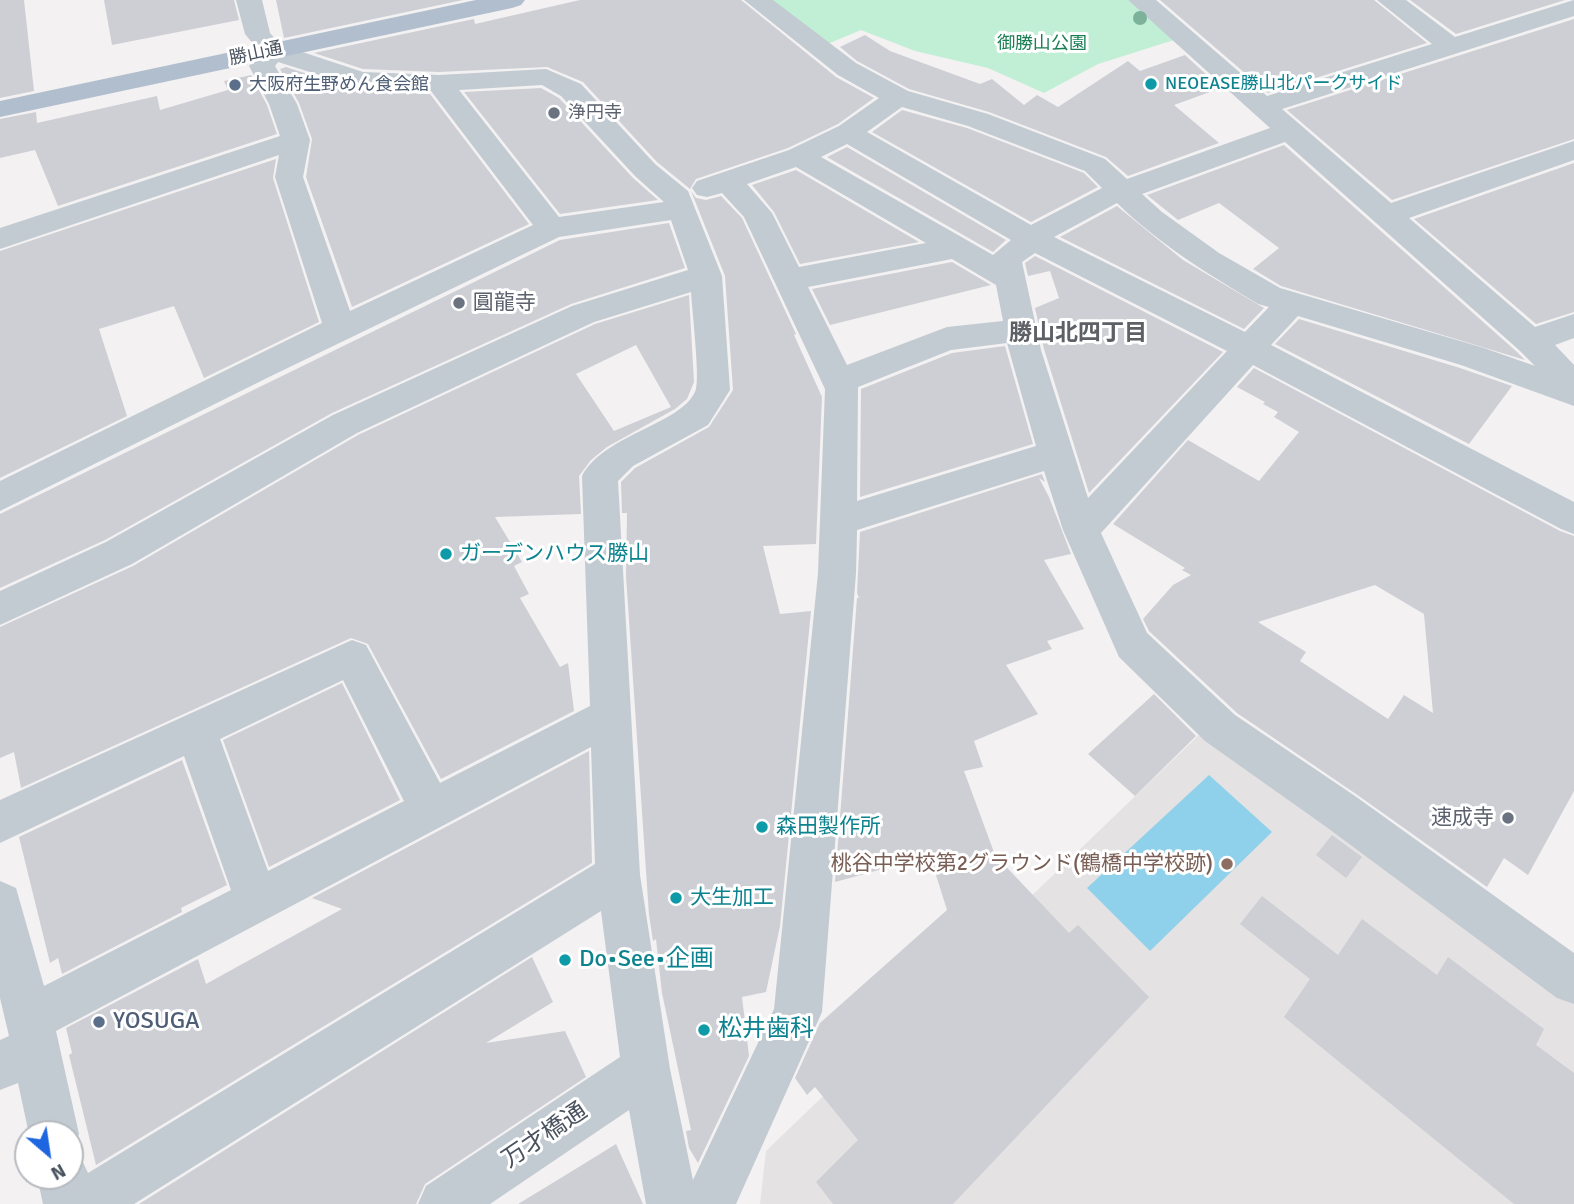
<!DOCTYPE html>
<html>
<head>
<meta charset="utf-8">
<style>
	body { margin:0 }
	#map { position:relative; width:1574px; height:1204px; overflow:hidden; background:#f3f1f1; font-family:Signika,sans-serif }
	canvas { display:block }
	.north { position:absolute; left:14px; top:1120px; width:70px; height:70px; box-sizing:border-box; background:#fff; border:2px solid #b6babf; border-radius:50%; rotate:151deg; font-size:19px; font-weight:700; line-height:28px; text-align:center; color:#49525e }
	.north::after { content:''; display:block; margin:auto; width:24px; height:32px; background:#1d66e0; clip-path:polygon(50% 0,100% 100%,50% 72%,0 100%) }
</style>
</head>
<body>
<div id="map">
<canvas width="1574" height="1204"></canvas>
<div class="north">N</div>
</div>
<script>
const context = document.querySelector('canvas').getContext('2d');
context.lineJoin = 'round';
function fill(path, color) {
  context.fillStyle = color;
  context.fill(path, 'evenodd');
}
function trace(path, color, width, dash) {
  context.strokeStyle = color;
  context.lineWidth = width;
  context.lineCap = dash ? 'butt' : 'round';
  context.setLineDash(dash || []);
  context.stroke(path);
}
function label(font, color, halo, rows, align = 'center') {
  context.font = font + ' Signika,"Noto Sans JP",sans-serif';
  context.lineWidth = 6;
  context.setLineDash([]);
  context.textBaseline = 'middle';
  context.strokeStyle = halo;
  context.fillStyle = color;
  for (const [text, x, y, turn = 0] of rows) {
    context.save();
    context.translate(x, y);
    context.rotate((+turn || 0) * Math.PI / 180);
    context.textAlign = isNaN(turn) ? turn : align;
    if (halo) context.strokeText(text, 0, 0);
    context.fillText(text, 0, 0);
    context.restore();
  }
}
fill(new Path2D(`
	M1203,731L1574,997V1204H760L766,1151Z`), '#e4e2e3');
fill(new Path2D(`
	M768,0H1128L1174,40L1098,64L1044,93L988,68L915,51L861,30L825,45Z`), '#c1efd5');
fill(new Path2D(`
	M1209,775L1272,832L1150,951L1087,888Z`), '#8fd1ea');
fill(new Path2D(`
	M0,0H24L34,91L0,98Z
	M104,0H234L239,20L112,45Z
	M276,0H463L284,38Z
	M580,0H741L836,77L874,98L838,124L788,148L696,179L690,189L657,162L583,82L547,67L439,72L363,69L314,53L474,19L475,24Z
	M1160,0H1374L1427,43L1268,93Z
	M1410,0H1565L1456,34Z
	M1574,19V139L1392,200L1287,110Z
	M865,35L890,51L980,84L992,79L1024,105L1037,95L1058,107L1128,61L1140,71L1185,55L1221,88L1174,105L1219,143L1128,176L1106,157L989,112L909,89L857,61L840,47Z
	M286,67L360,91L430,94L529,224L352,307L306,177L312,139L299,103L280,69Z
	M251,75L267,105L277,134L58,206L35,150L0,158V119L36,112L37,123L157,96L160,110L228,90L224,81Z
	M541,88L559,98L633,178L658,200L560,214L464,92Z
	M902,110L967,128L1084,173L1098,187L1031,222L872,132Z
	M1284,145L1517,352L1525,360L1281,286L1253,269L1279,248L1219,203L1178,220L1147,195Z
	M847,147L1006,240L993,252L827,157Z
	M276,159L273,178L319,322L204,378L174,306L99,329L127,416L0,478V251Z
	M1574,163V312L1536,324L1414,219Z
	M796,170L919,242L800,264L774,212L752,185Z
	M691,191L696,198L706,200L721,196L742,218L796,334L794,335L822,397L816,544L763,546L780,614L811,611L780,926L766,992L742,997L749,1056L698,1163L689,1148L686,1131L691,1130L662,993L656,939L653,941L649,915L626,576L627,513H622L621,482L635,468L709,427L733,390L725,276Z
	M1117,206L1183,260L1264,308L1244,329L1060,237Z
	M669,223L685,268L571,304L332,413L105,540L0,588V514L560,240Z
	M1035,256L1223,352L1089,493L1044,349L1035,308L1059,298L1050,271L1028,276L1025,263Z
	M952,262L991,285L830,325L812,289Z
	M689,295L694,382L687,399L675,409L607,447L591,460L579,476L581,514L495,517L522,562L514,566L529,594L520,598L560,667L568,663L574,711L441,779L368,644L351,638L21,788L14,752L0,758V627L133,566L358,435L595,324ZM636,345L671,407L614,431L576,374Z
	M1299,319L1460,368L1512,386L1469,444L1275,344Z
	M1005,346L1033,444L860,497L861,389L952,353Z
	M1254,368L1560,531L1574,536V791L1528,875L1504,858L1487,887L1356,794L1237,713L1149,631L1143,619L1173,585L1191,575L1182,570L1185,568L1113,524L1188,440L1259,481L1299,432L1274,417L1278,412L1263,404L1265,402L1237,387ZM1375,585L1424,614L1433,713L1404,695L1388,719L1300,661L1306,652L1258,622Z
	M1042,474L1045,482L1039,478L1049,497L1071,554L1044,560L1084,629L1047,641L1052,649L1006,665L1038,714L974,741L983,767L964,771L995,855L1069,933L1078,925L1149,997L953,1204H833L816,1182L858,1140L815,1087L807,1095L795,1078L820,1023L947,910L930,856L835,882L857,598H859L857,593L860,532Z
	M342,683L400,800L269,867L223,740Z
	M1154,694L1196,736L1135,796L1088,754Z
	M589,751L592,863L96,1165L69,1055L72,1053L66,1028L198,959L206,984L342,909L312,898Z
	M182,760L227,885L181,908L182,912L62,974L58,958L50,963L19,837Z
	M1332,835L1362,857L1346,878L1316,855Z
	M1262,896L1338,955L1362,919L1437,975L1448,957L1544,1029L1536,1045L1574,1073V1204H1514L1284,1017L1310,979L1240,924Z
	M532,957L553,1002L486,1043L565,1031L586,1077L425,1184L416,1204H139Z
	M616,1144L643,1204H518L569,1173Z`), '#cecfd5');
fill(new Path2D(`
	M236,0H262L270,33L281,45L363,72L439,75L546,69L581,84L655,164L688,191L722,276L730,390L708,425L633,466L618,481L640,875L670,1069L693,1180L774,1009L818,573L825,389L744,217L722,193L707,197L697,195L692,188L697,181L789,150L839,126L879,98L838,75L744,0H773L856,63L908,91L988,114L1105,159L1127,179L1270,128L1128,0H1156L1267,96L1432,44L1377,0H1406L1455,37L1574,0V16L1282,109L1391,203L1574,141V160L1409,218L1535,327L1574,314V338L1555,345L1574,365V406L1461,365L1298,316L1271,345L1574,502V534L1561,529L1253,365L1101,533L1147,633L1235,715L1355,796L1574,953V1004L1557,998L1325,826L1205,741L1119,657L1063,530L1044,471L857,530L856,573L822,1012L736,1204H646L629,1110L490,1204H418L426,1186L620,1057L601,911L134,1204H43L37,1176H70V1153L81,1158L88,1173L595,864L591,747L56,1031L79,1134L70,1153V1134H29L18,1083L0,1090V1040L9,1036L0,998V881L16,888L44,986L231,890L184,756L0,843V800L352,640L366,645L440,783L590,706L582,476C605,433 685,424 696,389C700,377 692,309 691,292L594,322L357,433L132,564L0,625V591L106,542L333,415L572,306L688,270L671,220L559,237L269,377L0,511V481L322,323L275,177L279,155L0,249V228L280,136L269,104L249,66L259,51L245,34ZM278,62L361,88L431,91L533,225L350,311L303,177L310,140L297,104L275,66ZM542,85L561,96L635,176L664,202L559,217L459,90ZM902,107L968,126L1085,171L1102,188L1031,225L867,132ZM1285,142L1519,350L1535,366L1484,348L1280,288L1219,253L1162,212L1142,194ZM847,144L1011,240L993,255L821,157ZM796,167L926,243L799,267L772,213L747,184ZM1117,203C1159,244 1208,274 1258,304L1269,307L1245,332L1054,237ZM1035,253L1227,351L1088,498L1041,350L1022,262ZM952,259L996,285L1003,321L947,327L847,365L808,287ZM1007,343L1036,446L857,501L858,387L951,350ZM343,680L404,801L268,871L220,739Z`), '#c2cad2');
fill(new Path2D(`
	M476,0H525L521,5L512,8L0,117V101Z`), '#b1bece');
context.fillStyle = '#7cb29a';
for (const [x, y] of [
	[1140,18]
]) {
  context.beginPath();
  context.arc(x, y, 7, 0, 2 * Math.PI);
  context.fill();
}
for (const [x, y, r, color] of [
	[1151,84,7,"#0f9aa8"],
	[235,85,7,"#5c6f8a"],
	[554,113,7,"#6b7280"],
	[459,303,7,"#6b7280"],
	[446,554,7,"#0f9aa8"],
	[1508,818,7,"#6b7280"],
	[762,827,7,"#0f9aa8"],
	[1227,864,7,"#8d6e63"],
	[676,898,7,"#0f9aa8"],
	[565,960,7,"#0f9aa8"],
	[99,1022,7,"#5c6f8a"],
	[704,1030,7,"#0f9aa8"]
]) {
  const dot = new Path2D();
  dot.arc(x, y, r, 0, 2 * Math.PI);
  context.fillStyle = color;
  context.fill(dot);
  trace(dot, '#fff', 2.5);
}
label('18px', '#1a7f53', '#fff', [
	["御勝山公園",1042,44]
]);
label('18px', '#49525e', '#fff', [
	["勝山通",256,54,-12]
]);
label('18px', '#0d838f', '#fff', [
	["NEOEASE勝山北パークサイド",1165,84]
], 'left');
label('18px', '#4e5e75', '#fff', [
	["大阪府生野めん食会館",249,85]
], 'left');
label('18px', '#5b616d', '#fff', [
	["浄円寺",568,113]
], 'left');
label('21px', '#5b616d', '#fff', [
	["圓龍寺",473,303],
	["速成寺",1494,818,"right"]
], 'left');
label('21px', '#0d838f', '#fff', [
	["ガーデンハウス勝山",460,554],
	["森田製作所",776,827],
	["大生加工",690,898]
], 'left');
label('21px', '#785e54', '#fff', [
	["桃谷中学校第2グラウンド(鶴橋中学校跡)",1213,864]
], 'right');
label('bold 23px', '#5d6065', '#fff', [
	["勝山北四丁目",1078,334]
]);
label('24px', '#0d838f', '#fff', [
	["Do•See•企画",579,960],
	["松井歯科",718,1030]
], 'left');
label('24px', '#4e5e75', '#fff', [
	["YOSUGA",113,1022]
], 'left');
label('24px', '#49525e', '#fff', [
	["万才橋通",545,1136,-34]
]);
</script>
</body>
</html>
